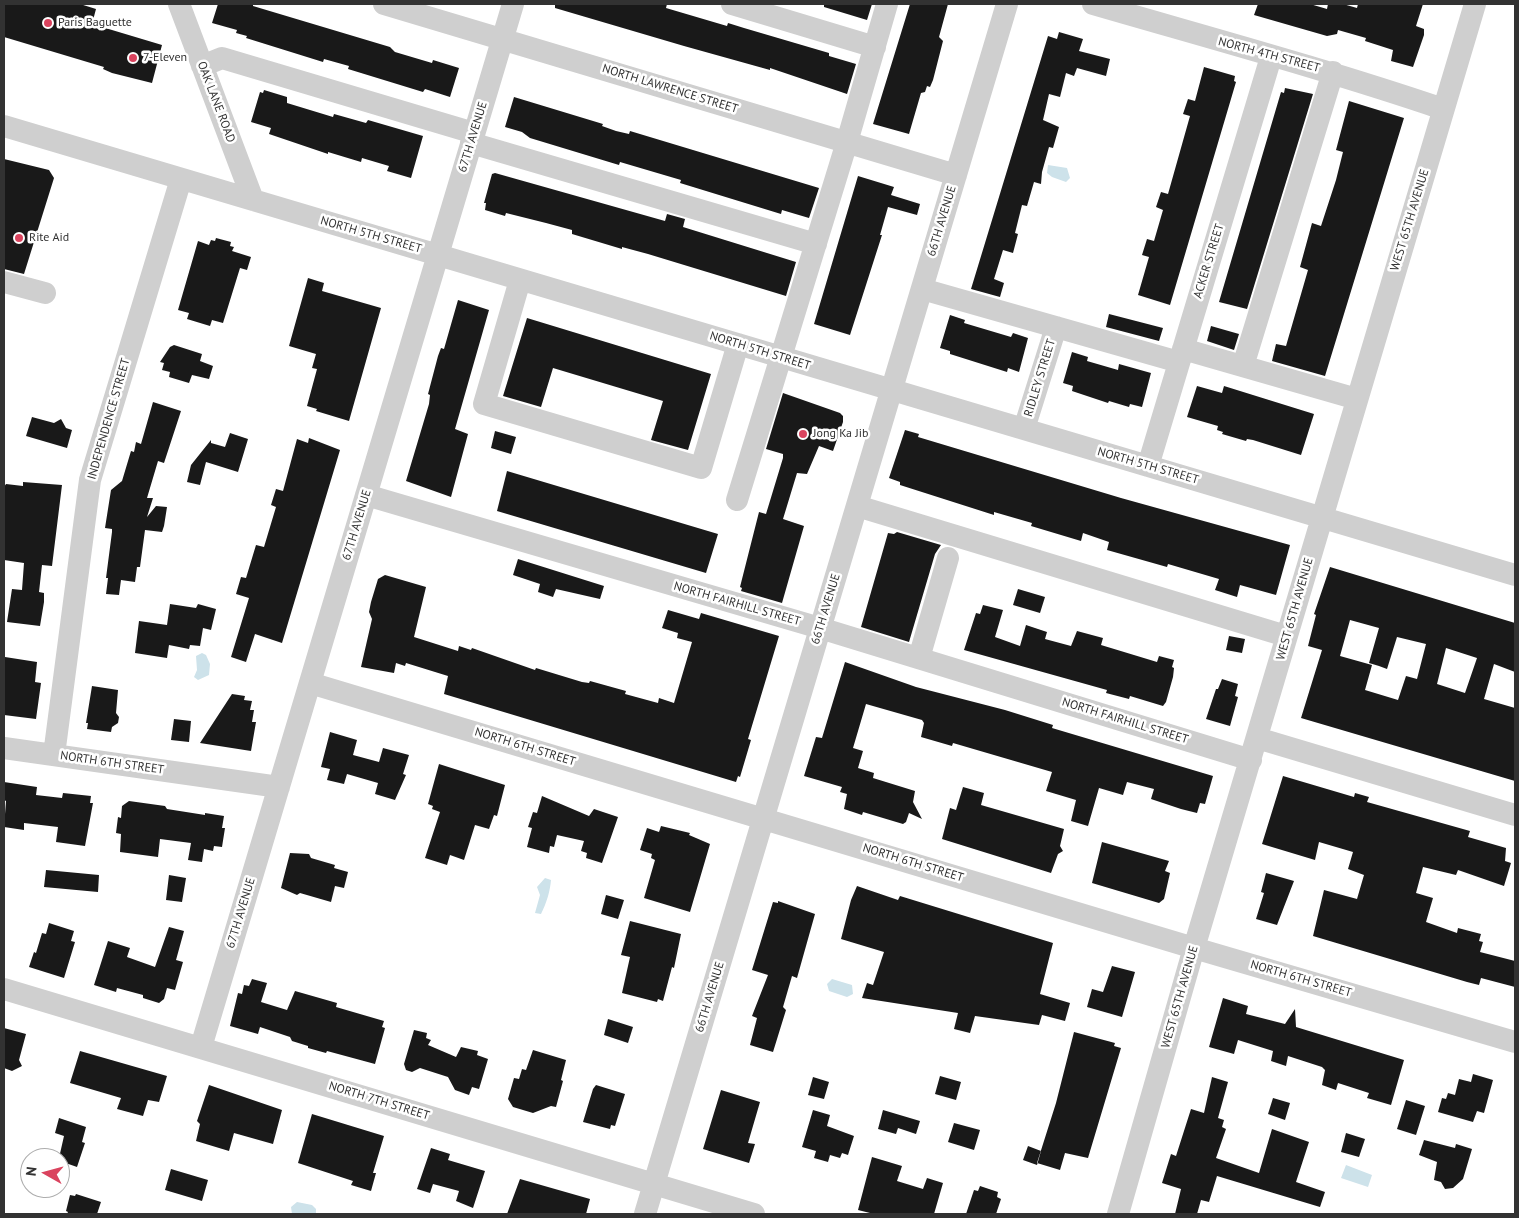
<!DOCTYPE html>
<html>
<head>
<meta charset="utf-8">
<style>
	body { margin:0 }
	#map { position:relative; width:1519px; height:1218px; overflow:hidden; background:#fff; font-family:"PT Sans",sans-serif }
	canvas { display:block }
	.frame { position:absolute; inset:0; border:5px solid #323232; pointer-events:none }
	.north { position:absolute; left:20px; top:1148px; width:50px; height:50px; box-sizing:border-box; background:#fff; border:1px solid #adadad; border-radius:50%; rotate:277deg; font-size:14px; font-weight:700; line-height:20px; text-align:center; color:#323232 }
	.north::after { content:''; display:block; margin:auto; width:18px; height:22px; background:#da435e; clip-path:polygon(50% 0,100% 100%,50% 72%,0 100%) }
</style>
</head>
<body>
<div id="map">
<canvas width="1519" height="1218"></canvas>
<div class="frame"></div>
<div class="north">N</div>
</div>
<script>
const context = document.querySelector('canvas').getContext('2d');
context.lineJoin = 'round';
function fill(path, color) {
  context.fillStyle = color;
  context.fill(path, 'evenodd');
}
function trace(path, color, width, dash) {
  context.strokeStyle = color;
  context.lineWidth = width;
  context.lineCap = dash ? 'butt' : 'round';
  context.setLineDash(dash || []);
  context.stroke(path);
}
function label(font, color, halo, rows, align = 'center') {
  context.font = font + ' "PT Sans",sans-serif';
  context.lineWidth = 5;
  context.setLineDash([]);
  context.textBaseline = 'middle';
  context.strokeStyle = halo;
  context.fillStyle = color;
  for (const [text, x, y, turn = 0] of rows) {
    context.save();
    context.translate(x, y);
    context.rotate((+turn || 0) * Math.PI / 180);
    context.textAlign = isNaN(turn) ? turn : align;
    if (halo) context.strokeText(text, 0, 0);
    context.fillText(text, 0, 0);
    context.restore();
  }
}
fill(new Path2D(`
	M1048,165L1067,168L1070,178L1066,182L1052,177L1047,173Z
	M202,653L206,655L210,664L209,675L198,680L194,677L197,670L196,656Z
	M545,878L551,880C550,891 547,902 541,914L535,913L540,895L537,887Z
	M832,979L852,985L853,994L847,997L829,991L827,984Z
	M1346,1165L1372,1175L1368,1187L1341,1178Z
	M297,1202L312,1205L316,1209V1214H292L291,1207Z`), '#cde2ea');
fill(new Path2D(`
	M4,4H80L96,9L92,24L162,45L152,83L112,73L103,69L104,67L4,37Z
	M218,4H253V6L390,47L395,52L432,63L433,60L459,68L450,97L425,89L423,92L348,69L349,66L324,59L323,62L246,38L247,36L236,33L237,30L212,23Z
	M555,4H667L666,8L727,26L728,23L744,28L829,53V56L856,64L847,94L770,68V70L684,46L555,8Z
	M824,4H872L867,20L824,7Z
	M910,4H948L939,37L943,41L933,80L930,87L927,86L925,92L921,93L909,134L873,124Z
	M1258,4H1310L1327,9L1328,4H1343L1357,8L1358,4H1423L1416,26L1424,29V35L1413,67L1391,61L1393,50L1365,41L1366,38L1338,30L1337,34L1327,36L1254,15Z
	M1059,32L1083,39L1079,51L1110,59L1106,76L1077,68L1074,76L1066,73L1060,97L1049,94L1043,120L1059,127L1053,148L1049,147L1042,172L1041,184L1034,182L1027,206L1022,205L1015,233L1018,234L1013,253L1003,250L994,279L1004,283L1000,297L971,289L1048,36L1057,39Z
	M1204,67L1235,76L1234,81L1236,82L1170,305L1138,295L1149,257L1142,255L1147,239L1154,241L1163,210L1156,207L1161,192L1168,194L1190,116L1183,114L1188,99L1195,101Z
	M1285,88L1313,94L1247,309L1219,302L1281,92L1284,93Z
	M264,90L287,97V103L333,117L334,114L366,123L368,120L423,136L411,178L387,171L389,166L362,158L361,162L328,152V154L269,134L271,128L251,122L260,92L263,93Z
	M514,97L603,124L602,126L616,131L629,134L630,131L819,188L809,218L782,210L781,214L680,183L681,180L620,162L619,165L530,138L522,132L505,127Z
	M1349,101L1404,118L1325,376L1272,361L1276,344L1286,346L1308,270L1300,267L1312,223L1321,226L1336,180L1343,152L1336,150Z
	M4,159L49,170L54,178L24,274L4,269Z
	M495,173L665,221L667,214L685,219L683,227L796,262L786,296L648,254L622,247V249L572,234V230L546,223L506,213L505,216L485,210L486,203H484L492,174Z
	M858,176L894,187L891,195L920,204L917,215L888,207L880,235H882L850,335L814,324Z
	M216,238L231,242L230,246L234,247L232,251L251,257L247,270L240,268L223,323L212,320L210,326L187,319L189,313L178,310L198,241L209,245L211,240L215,241Z
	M308,278L324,283L322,291L381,308L349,421L316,411L317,409L307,406L317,369L312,368L316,354L289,346Z
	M458,300L489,310L455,429L468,434L451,497L406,481L429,404L430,395L428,394L438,356L441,348L444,349Z
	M1109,314L1163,328L1159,341L1106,327Z
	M950,315L965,320L964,323L1011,337L1013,333L1028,338L1019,372L1008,368L1007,372L950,354V351L940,348Z
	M527,318L711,374L688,450L651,440L663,401L553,368L541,407L503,396Z
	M1211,326L1239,334L1234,350L1207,341Z
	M174,345L202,354L200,361L213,366L209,379L192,375L189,383L169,377L170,372L162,370L164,363L160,362L170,347Z
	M1072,352L1088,357L1087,361L1118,370L1119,364L1151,373L1142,407L1130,404L1129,407L1109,401L1108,403L1072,391L1073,386L1063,383Z
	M1197,386L1222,393L1224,386L1314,414L1301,455L1253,440L1247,439L1246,441L1222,434L1223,432L1217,430L1218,426L1187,417Z
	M783,393L840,413L843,416V422L833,451L819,446L807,474L797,473L783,519L804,526L782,603L741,591L742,588L740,587L759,512L766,514L783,458V454L766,449Z
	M153,402L181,411L164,463L158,461L147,498H153L147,517L156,506L167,507L164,526L162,532L145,530L140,567H137L135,582L121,580L119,595L106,594L108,578H106L112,532V529L105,528L111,490L122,481L131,451L134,452L136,442L141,444Z
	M32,417L54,423L61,419L66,428L72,430L67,448L26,436Z
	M905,430L919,434L918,437L1121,498L1290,545L1276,595L1240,585L1237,597L1215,590L1219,579L1168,564L1167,567L1107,550L1109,542L1083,533L1081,541L1031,526L1032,523L994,512V515L900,485V482L889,478Z
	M495,431L516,437L511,454L491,448Z
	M230,433L248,439L238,472L206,462L200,485L187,482L191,465L211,440V443L225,447Z
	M309,438L340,450L282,643L255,634L246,662L231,657L249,598L236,594L241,577L246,578L256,545L264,547L276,507L271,505L276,489L283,491L297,439L308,443Z
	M507,471L718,534L706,573L497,511Z
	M23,482L62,485L52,566L42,565L39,592L44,593V602L40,626L7,622L12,589L22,590L24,563L4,560V487L6,484L23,486Z
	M897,532L941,545L935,554L909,642L861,627L888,533L894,534Z
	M518,559L604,586L600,599L556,589L553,597L538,592L540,584L513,575Z
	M1330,567L1515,623V672L1494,664L1484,699L1515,708V781L1301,718L1322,650L1308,646L1316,615L1314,614ZM1350,620L1379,628L1369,663L1379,666L1387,669L1397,637L1426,644L1417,679L1406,676L1398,700L1365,690L1372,665L1340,656ZM1446,648L1477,658L1465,693L1437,684Z
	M385,575L426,587L414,637L458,651L459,646L471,650L472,648L535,670L536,668L582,682L589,683L590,681L626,691L625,694L658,703L659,698L674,703L692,642L677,638L678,633L662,628L668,610L699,619L701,613L779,636L748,739L751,740L740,777L738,776L736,782L444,694L448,676L406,663L405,666L396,663L394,673L361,667L372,619L369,612L371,602L378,579Z
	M1018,589L1045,597L1040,613L1013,605Z
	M170,604L196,608L198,604L216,609L211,630L203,628L200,646L190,645L189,649L169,645L167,658L135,653L139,621L167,625Z
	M983,605L1003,610L995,637L1020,646L1026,625L1047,632L1045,639L1071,646L1077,631L1103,638L1101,645L1157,662L1159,656L1174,660L1172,667L1174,668L1173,677L1166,702L1163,706L1130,696L1129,699L1106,693L1107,690L964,650L976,613L980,614Z
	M1229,636L1245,639L1242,653L1226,650Z
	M5,657L37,662L35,682L41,683L36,719L4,715Z
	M845,662L916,687L1005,710L1053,725L1052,728L1213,776L1205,804L1200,803L1197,813L1181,809L1151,799L1154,789L1127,782L1123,795L1099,788L1088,826L1071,821L1076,800L1046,791L1052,772L953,743L952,746L921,737L924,723L922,720L866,704L853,748L863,751L858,768L874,773L873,778L915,791L913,802L922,819L909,813L906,822L903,824L863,812L862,815L844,809L847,794L840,792L842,787L804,776L816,737L822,738Z
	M1222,679L1238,684L1235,696L1238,697L1230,726L1206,719L1216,689H1218Z
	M92,686L118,690L116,713L119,717L118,723L112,727L111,732L87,729L88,723H86Z
	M232,694L245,696L244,700L252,701L250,710H254L252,722H256L251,751L200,743Z
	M174,719L191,721L189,742L171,740Z
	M330,732L357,740L353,755L379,762L383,748L409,755L403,774L406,775L395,800L375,794L378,783L347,774L344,784L327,780L330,769L321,767Z
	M439,764L505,785L497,816L494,815L489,829L475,825L464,860L450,855L447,865L425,858L440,812L432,809L433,806L428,804Z
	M1283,776L1354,797L1355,793L1369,797L1367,802L1470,831L1468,837L1506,848L1505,861L1511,863L1504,886L1458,870L1456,875L1423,867L1416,893L1433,898L1426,922L1457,933L1458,928L1481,934L1479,941L1483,942L1480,952L1515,961V987L1481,978L1479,985L1467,982L1313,936L1324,890L1357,899L1364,875L1348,869L1353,852L1319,842L1315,860L1262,844Z
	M4,782L37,787L36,795L62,798L63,793L91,796L90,803H93L85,846L56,842L58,827L24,823V830L4,827L6,801L4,800Z
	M963,787L984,793L981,805L1064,829L1060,846L1063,851L1058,854L1051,873L942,839L950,808L956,810Z
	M542,796L589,816L594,809L618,817L602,863L586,858L587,853L581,851L584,841L557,835L554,847L550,846L549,853L527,847L532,828L528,827L533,812L537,813Z
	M129,801L165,806L167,809L205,815V813L224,816L222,828H225L222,847L214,846L213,851L204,849L202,862L188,860L191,843L160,839L158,857L120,852L121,834L116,833L118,817L121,818L122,806Z
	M661,826L690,833L689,835L710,844L690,912L644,898L655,860L651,858L652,854L640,850L647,828L659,832Z
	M1102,842L1169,861L1165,871L1170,873L1164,899L1159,903L1092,883Z
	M290,853L309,854L311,858L335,865L334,868L348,872L344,888L335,886L331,902L300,893L297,895L281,888Z
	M46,870L99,875L98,892L44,887Z
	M1266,873L1294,881L1277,925L1256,919L1264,893L1261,892Z
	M169,875L186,878L182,902L166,900Z
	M857,886L898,900L900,896L1053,943L1040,994L1070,1003L1065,1021L1042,1015L1039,1025L975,1016L970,1033L954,1029L958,1013L862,998L867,983L873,985L884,952L841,939L851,900Z
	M606,895L624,900L618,919L601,914Z
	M778,901L815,914L797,978L792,976L783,1007L786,1010L773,1052L750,1045L757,1018L752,1016L768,975L752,970L773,902L778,903Z
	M630,921L681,934L674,968L672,967L663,1001L658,999L657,1002L622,993L630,957L621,955Z
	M49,923L74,931L71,941L75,942L64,978L29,967L34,952L36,953L42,933L46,934Z
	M169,927L184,931L176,960L183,962L175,990L167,988L164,999L159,1003L143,998V995L117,988L116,992L94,985L108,941L130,948L127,957L155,967Z
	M1112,966L1135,972L1122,1017L1087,1007L1092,989L1103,992Z
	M252,979L267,983L261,1002L287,1010L295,991L337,1003L336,1007L384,1021L382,1027L385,1028L375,1064L327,1051L326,1053L308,1048V1046L292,1041L290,1037L260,1027L258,1034L230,1026L238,993L242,994L244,985L249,986Z
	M1223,998L1248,1006L1246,1014L1285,1024L1295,1009L1296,1027L1404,1060L1391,1105L1367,1098L1369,1093L1338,1083L1336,1090L1322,1085L1325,1070L1322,1067L1288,1056L1286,1066L1271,1061L1273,1051L1238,1040L1234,1054L1209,1047Z
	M608,1019L633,1027L628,1043L604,1035Z
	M4,1028L26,1034L19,1060L22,1066L12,1071L4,1068Z
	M414,1030L427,1033L426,1038L431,1040L428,1045L456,1057L461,1047L478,1051L477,1055L488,1059L479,1089L472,1087L469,1095L455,1090L448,1077L420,1068L412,1072L406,1070L404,1064Z
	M1074,1032L1115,1043L1114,1046L1121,1048L1088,1158L1065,1153L1060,1170L1037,1163L1056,1103Z
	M533,1050L566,1060L561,1080L563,1081L556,1107L551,1106L533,1113L513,1107L508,1099L514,1078L519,1079L522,1069L526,1070Z
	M80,1051L167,1076L159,1102L148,1100L143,1116L117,1109L121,1098L70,1083Z
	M1473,1074L1493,1080L1484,1113L1477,1111L1473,1122L1438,1112L1442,1098L1446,1099L1448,1093L1455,1095L1459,1079L1471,1082Z
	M940,1076L961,1082L956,1100L935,1094Z
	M813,1077L829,1082L824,1099L808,1095Z
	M1212,1077L1228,1082L1218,1118L1224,1120L1222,1127L1226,1129L1216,1158L1259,1173L1272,1129L1309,1142L1296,1182L1325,1192L1320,1207L1217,1176L1209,1202L1201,1200L1197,1214H1175L1181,1189L1162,1183L1171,1154L1176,1156L1191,1109L1204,1113Z
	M209,1085L282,1110L273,1144L234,1133L229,1151L196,1141L200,1124L197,1121Z
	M596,1085L625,1094L615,1126L611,1125L610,1129L583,1122L593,1089Z
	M721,1090L760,1102L748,1143L755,1144L749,1163L703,1149Z
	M1273,1098L1290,1103L1285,1120L1268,1114Z
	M1406,1100L1425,1106L1416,1135L1397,1129Z
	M813,1110L830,1115L827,1126L854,1136L848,1155L842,1153L840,1158L830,1155L828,1162L814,1158L816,1151L802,1147Z
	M883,1110L920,1121L916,1134L898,1128L896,1134L878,1129Z
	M312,1114L384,1136L373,1173H376L371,1191L351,1185L353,1181L298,1163Z
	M59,1118L86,1127L82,1142L85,1143L77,1167L60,1161L59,1158L64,1136L55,1133Z
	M954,1123L980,1130L974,1150L948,1142Z
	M1346,1133L1365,1139L1359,1157L1341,1152Z
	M1424,1140L1455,1148L1456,1144L1472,1149L1463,1179L1453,1188L1445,1189L1441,1182L1434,1180L1437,1162L1419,1155Z
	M1028,1146L1041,1151L1037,1165L1023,1160Z
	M431,1148L450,1154L448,1160L485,1171L473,1208L456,1201L459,1191L433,1184L430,1193L417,1189Z
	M872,1157L902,1166L897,1181L923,1189L927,1178L943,1183L934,1214H874L858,1210Z
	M171,1169L208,1180L202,1201L165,1190Z
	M520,1179L590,1199L586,1214H507Z
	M980,1186L998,1192L997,1197L1001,1199L996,1214H966L974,1190L978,1191Z
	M76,1194L101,1202L97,1214H67L68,1212L66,1211L70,1195L75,1196Z`), '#191919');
trace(new Path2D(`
	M179,4L253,200
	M384,4L956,175
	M732,4L875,47
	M1093,4C1210,38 1328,70 1443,109
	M202,66L222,58L474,133
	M4,126L1515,575
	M471,143L816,244
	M520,280L484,404L701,468L738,344
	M4,282L45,293
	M922,289L1179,362
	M1183,349L1357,399
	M1243,366L1333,72
	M1024,429L1056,327
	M1148,466L1271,57
	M366,495L820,628L1251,760
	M737,500L847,142L887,4
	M857,506L1286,636
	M919,658L948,558
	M310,683L1194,948L1515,1042
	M1257,738L1515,815
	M4,748L279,787
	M54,755L90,480L181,179
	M4,989L754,1214
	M201,1047L513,4
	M645,1214L1007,4
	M1118,1214L1194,948L1475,4`), '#cfcfcf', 22);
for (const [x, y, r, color] of [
	[48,23,5,"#da435e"],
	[133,58,5,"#da435e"],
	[19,238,5,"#da435e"],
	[803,434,5,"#da435e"]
]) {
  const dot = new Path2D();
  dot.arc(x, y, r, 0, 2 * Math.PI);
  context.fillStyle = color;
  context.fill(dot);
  trace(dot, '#fff', 2);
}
label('12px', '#323232', '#fff', [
	["Paris Baguette",58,23],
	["7-Eleven",143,58],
	["Rite Aid",29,238],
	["Jong Ka Jib",813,434]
], 'left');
label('12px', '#323232', '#fff', [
	["NORTH 4TH STREET",1269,55,15],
	["NORTH LAWRENCE STREET",670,89,17],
	["OAK LANE ROAD",216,102,69],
	["67TH AVENUE",473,137,-73],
	["WEST 65TH AVENUE",1410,220,-73],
	["66TH AVENUE",942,221,-73],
	["NORTH 5TH STREET",371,235,16],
	["ACKER STREET",1209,261,-73],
	["NORTH 5TH STREET",760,351,17],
	["RIDLEY STREET",1040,378,-73],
	["INDEPENDENCE STREET",109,419,-74],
	["NORTH 5TH STREET",1148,466,16],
	["67TH AVENUE",357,525,-73],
	["NORTH FAIRHILL STREET",737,604,16],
	["66TH AVENUE",826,609,-73],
	["WEST 65TH AVENUE",1295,609,-74],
	["NORTH FAIRHILL STREET",1125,721,17],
	["NORTH 6TH STREET",525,747,17],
	["NORTH 6TH STREET",112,763,8],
	["NORTH 6TH STREET",913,863,17],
	["67TH AVENUE",241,913,-73],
	["NORTH 6TH STREET",1301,979,16],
	["66TH AVENUE",710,997,-73],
	["WEST 65TH AVENUE",1180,997,-74],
	["NORTH 7TH STREET",379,1101,17]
]);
</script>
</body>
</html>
